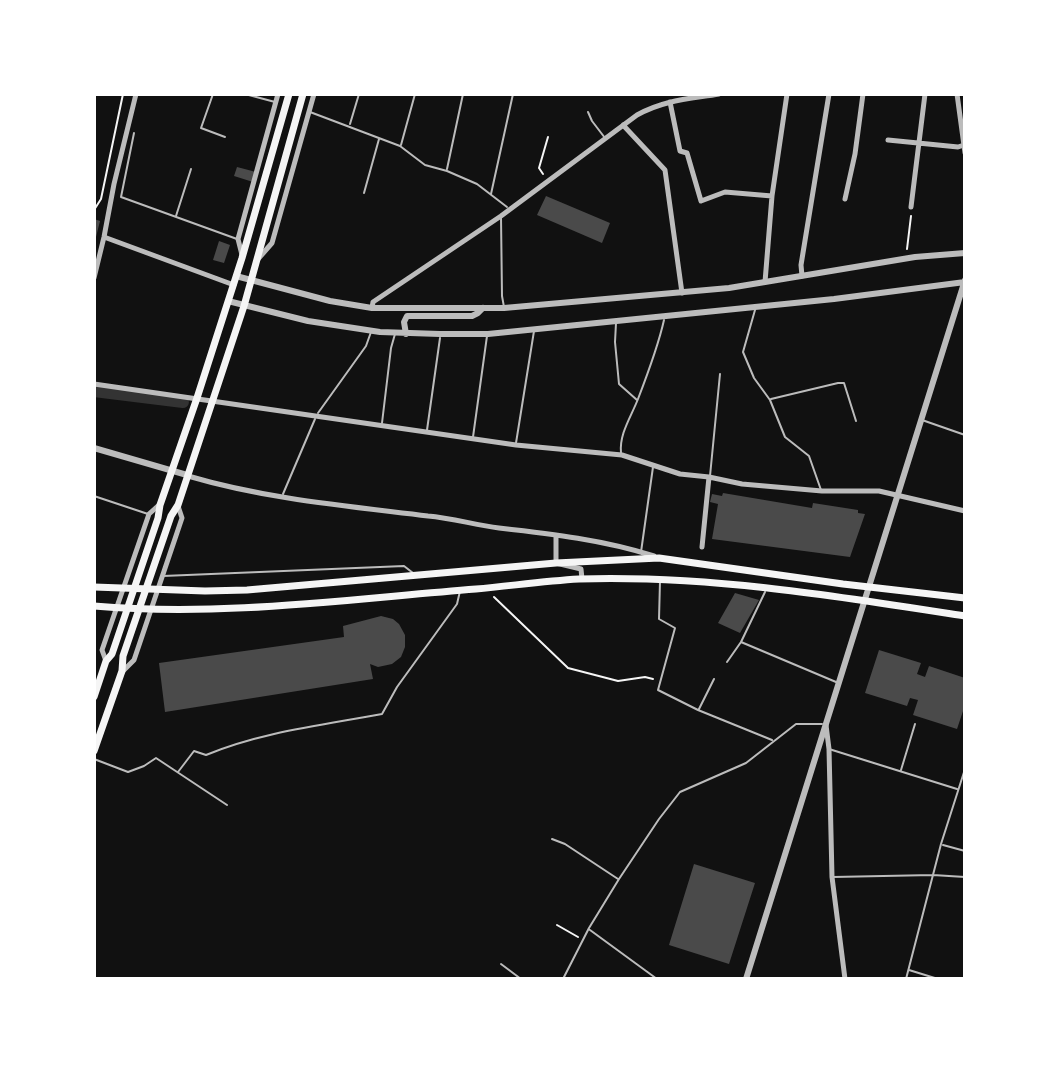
<!DOCTYPE html>
<html>
<head>
<meta charset="utf-8">
<style>
	body { margin:0 }
	#map { position:relative; width:1059px; height:1073px; overflow:hidden; background:#111; font-family:"Public Sans",sans-serif }
	canvas { display:block }
	.frame { position:absolute; inset:0; border:96px solid #fff; pointer-events:none }
</style>
</head>
<body>
<div id="map">
<canvas width="1059" height="1073"></canvas>
<div class="frame"></div>
</div>
<script>
const context = document.querySelector('canvas').getContext('2d');
context.lineJoin = 'round';
function trace(path, color, width, dash) {
  context.strokeStyle = color;
  context.lineWidth = width;
  context.lineCap = dash ? 'butt' : 'round';
  context.setLineDash(dash || []);
  context.stroke(path);
}
function fill(path, color) {
  context.fillStyle = color;
  context.fill(path, 'evenodd');
}
trace(new Path2D(`
	M94,391L183,402`), '#333', 12);
fill(new Path2D(`
	M237,167L256,172L253,182L234,176Z
	M546,196L610,223L602,243L537,215Z
	M94,219L100,221L95,241H94Z
	M219,241L230,245L224,263L213,260Z
	M723,493L812,508L813,503L858,510V513L865,514L850,557L712,539L718,504L710,502L712,494L722,496Z
	M735,593L759,600L740,633L718,623Z
	M381,616L393,619L399,624L405,635V647L401,657L392,664L378,667L370,664L373,679L165,712L159,663L344,637L343,626Z
	M879,650L921,663L917,674L925,677L929,666L965,678V705L957,729L913,715L918,700L910,698L907,706L865,693Z
	M694,864L755,883L729,964L669,945Z`), '#4a4a4a');
trace(new Path2D(`
	M543,174L539,168L548,137
	M94,210L101,199L123,94
	M907,249L911,216
	M494,597L568,668L618,681L645,677L653,679
	M557,925L578,937`), '#f5f5f5', 2);
trace(new Path2D(`
	M213,94L201,128L225,137
	M245,94L275,102
	M310,112L400,146L425,165L447,171L477,184L507,207
	M588,112L592,121L605,138
	M350,124L359,94
	M134,133L121,197L237,239
	M401,145L415,94
	M447,169L463,94
	M364,193L379,139
	M491,194L513,94
	M176,216L191,169
	M501,217L502,296L504,307
	M755,310L743,352L754,378L770,400L785,437L809,456L821,490
	M616,323L615,342L619,384L637,400
	M771,399L838,383H844L856,421
	M318,413L366,346L371,332
	M922,420L965,435
	M382,423L391,348L395,334
	M427,430L440,338
	M473,437L487,336
	M516,443L534,331
	M621,453C619,434 631,417 638,399C648,373 658,347 664,320
	M710,476L720,374
	M283,494L315,419
	M94,496L148,514
	M641,552L653,467
	M163,576L404,566L413,573
	M660,581L659,619L675,628L658,690L698,710L772,740
	M741,642L836,682
	M727,662L741,642L765,592
	M699,709L714,679
	M829,749L957,789
	M94,759L128,772L144,766L156,758L227,805
	M901,770L915,724
	M178,772L194,751L206,755C261,732 323,725 382,714L397,687L457,604L460,591
	M552,839L565,844L618,879
	M943,845L965,851
	M833,877L933,875L965,877
	M590,930L657,979
	M501,964L521,979
	M909,970L938,979
	M563,979L589,928L619,879L659,819L680,792L746,763L796,724H822
	M906,979L941,844L965,769`), '#bcbcbc', 2);
trace(new Path2D(`
	M957,94L965,153
	M670,102L680,151L687,153L701,201L725,192L772,196
	M623,125L665,170L682,293
	M888,140L958,147L964,145
	M845,199L855,154L863,94
	M911,207L925,94
	M104,237L234,285
	M242,255L238,239L278,94
	M258,259L272,243L314,94
	M802,276L801,265L829,94
	M94,278L104,237L114,184L136,94
	M765,282L772,196L787,94
	M372,308L373,302L501,216L637,115C664,100 689,99 719,94
	M94,384L516,445L622,455L680,474L709,477L742,484L822,491H879L965,511
	M188,476C266,499 347,506 428,516C452,518 475,525 499,528C552,534 604,540 654,556
	M556,535V563L581,569L582,579
	M702,547L709,477
	M106,661L102,650L149,514L159,505
	M123,671L134,660L182,518L178,506
	M826,725L829,749L832,877L845,979`), '#bcbcbc', 5);
trace(new Path2D(`
	M236,276L330,301L372,308H504L729,288L915,257L965,253
	M228,301L308,321L380,332L440,334H488L834,299L965,282
	M406,334L404,322L407,316H472L478,313L483,308
	M94,448L187,475
	M746,979L965,280`), '#bcbcbc', 6);
trace(new Path2D(`
	M94,697L106,661L112,654L158,518L160,505L197,398L242,258L289,94
	M94,751L122,671L123,656L171,516L178,505L244,306L303,94`), '#f5f5f5', 7);
trace(new Path2D(`
	M94,587L205,591L247,590L556,563L659,558L843,584L965,598
	M94,606C222,617 349,599 476,589C510,586 544,581 579,579C709,575 837,596 965,616`), '#f5f5f5', 7);
</script>
</body>
</html>
